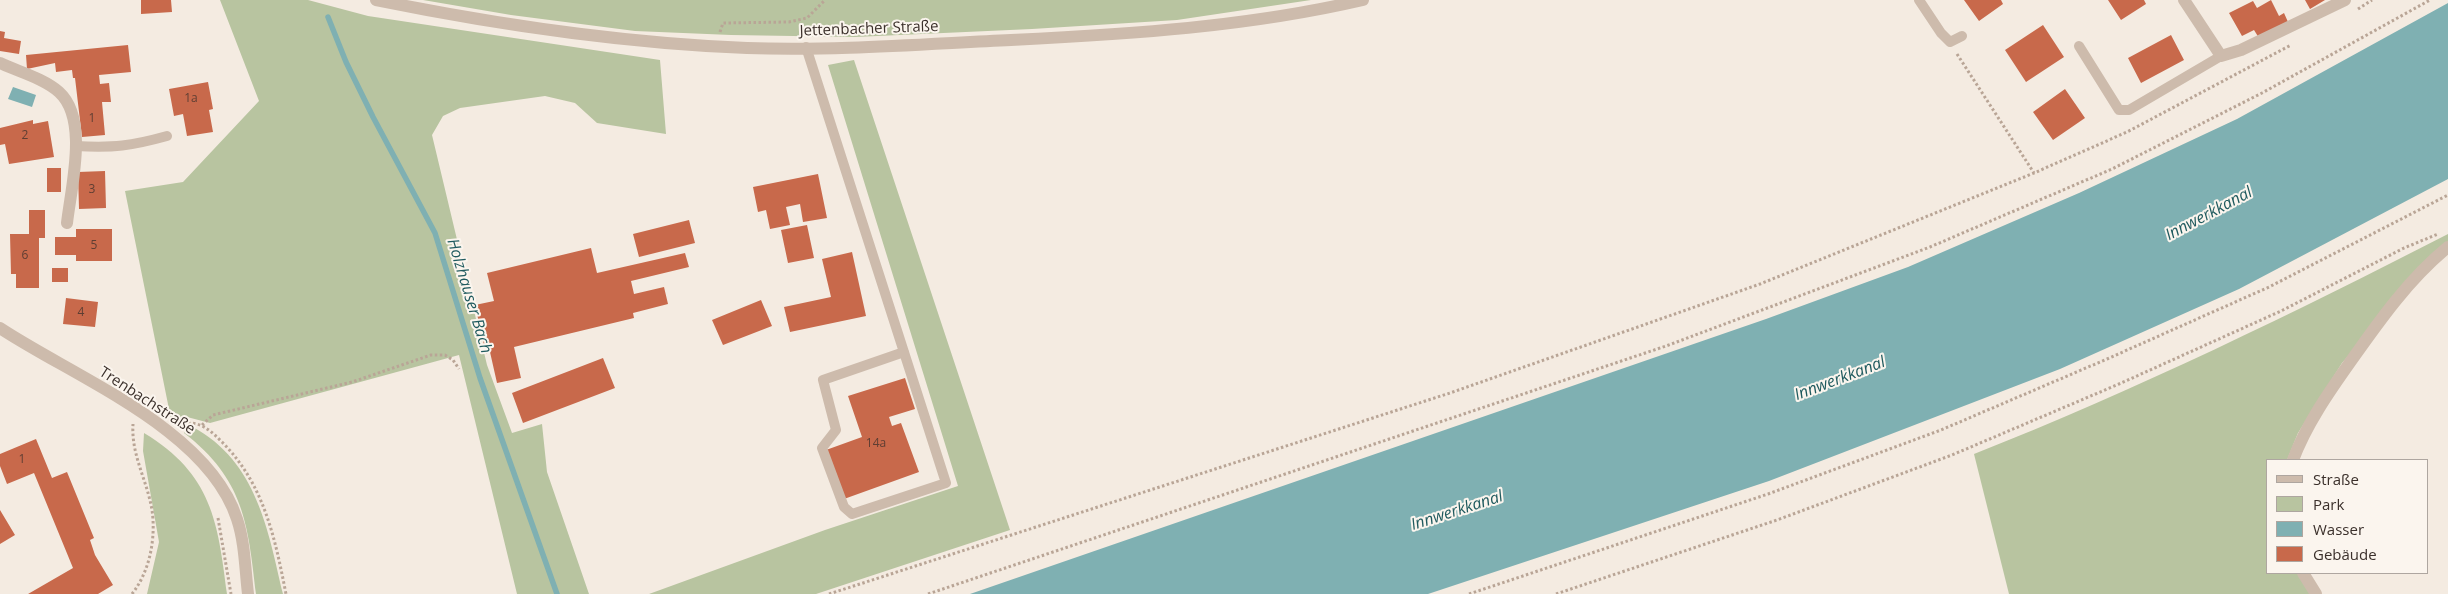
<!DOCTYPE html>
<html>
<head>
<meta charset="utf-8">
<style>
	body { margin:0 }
	#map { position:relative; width:2448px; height:594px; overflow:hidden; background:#f4ebe1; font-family:"Open Sans",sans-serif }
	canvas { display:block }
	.legend { position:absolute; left:2266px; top:459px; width:162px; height:115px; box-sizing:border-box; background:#fbf5ee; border:1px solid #aea6a0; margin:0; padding:6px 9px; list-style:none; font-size:15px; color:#3b302b }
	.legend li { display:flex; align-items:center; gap:10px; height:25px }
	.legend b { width:25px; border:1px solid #aea6a0 }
</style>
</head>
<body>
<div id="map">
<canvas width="2448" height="594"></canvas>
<ul class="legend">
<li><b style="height:6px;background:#cdbbac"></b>Straße</li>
<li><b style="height:14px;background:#b8c4a0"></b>Park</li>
<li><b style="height:14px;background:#7fb0b2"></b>Wasser</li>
<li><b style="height:14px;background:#c8694b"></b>Gebäude</li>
</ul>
</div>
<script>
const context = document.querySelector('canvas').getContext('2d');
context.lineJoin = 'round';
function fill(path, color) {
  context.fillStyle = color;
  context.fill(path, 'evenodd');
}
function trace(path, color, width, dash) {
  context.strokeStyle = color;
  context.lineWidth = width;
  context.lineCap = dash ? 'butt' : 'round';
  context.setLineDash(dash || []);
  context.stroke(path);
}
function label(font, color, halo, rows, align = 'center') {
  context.font = font + ' "Open Sans",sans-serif';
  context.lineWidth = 4;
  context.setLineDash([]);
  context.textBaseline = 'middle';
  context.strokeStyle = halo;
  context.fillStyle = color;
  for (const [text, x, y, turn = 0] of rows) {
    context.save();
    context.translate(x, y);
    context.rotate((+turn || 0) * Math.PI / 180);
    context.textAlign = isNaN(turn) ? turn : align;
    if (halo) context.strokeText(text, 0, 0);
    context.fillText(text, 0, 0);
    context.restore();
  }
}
fill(new Path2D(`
	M220,0H308L368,16L660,60L666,134L597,123L575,103L545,96L460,108L443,116L432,135L487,365L512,433L542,424L547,472L589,594H517L459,355L210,423L187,417L171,419L125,191L183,182L259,101Z
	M423,0H1311L1177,20L1032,29L855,37L731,35L635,31L511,15Z
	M854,60L1010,530L816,594H649L825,530L958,486L828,65Z
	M2448,234V242L2342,363L2298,433L2287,460H2267V573H2298L2310,594H2009L1974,454C2136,390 2294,313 2448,234Z
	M193,427C257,462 268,530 283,594H256C248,524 244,479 184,433L187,429Z
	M144,433C212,474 218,522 227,594H147L159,542L143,451Z`), '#b8c4a0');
fill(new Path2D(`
	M2448,3V179L2239,289L2060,369L1769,481L1428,594H970L1766,319L1908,267L2079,193L2237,119Z
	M13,87L36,95L32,107L8,99Z`), '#7fb0b2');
trace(new Path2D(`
	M328,17L346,62L373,117L435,233L480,378L557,594`), '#7fb0b2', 5.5);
fill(new Path2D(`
	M141,0H171L172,12L141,14Z
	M1964,0H2001L2003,4L1979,21Z
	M2108,0H2144L2146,4L2121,20Z
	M2271,0L2279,16L2284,13L2288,22L2259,38L2254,30L2242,36L2229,13L2253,1L2257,8Z
	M2305,0H2325L2310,9Z
	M2043,25L2064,57L2026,82L2005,50Z
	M0,31L5,32L4,38L21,41L19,54L0,51Z
	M2171,35L2184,60L2141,83L2128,58Z
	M128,45L131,72L99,75L100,84L109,83L111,102H102L105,135L82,137L75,78H73L72,70L56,72L55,63L27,69L26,55Z
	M208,82L213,109L209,110L213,132L187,136L183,114L174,116L169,89Z
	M2065,89L2085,118L2053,140L2033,112Z
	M33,120V124L48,121L54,157L9,164L5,144L0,145V128Z
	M47,168H61V192H47Z
	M105,171L106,208L79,209L78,172Z
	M818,174L827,218L803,222L800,204L786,207L790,225L770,229L766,210L758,212L753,187Z
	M29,210H45V238H39V288H16V274H11L10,234H29Z
	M689,220L695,243L639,257L633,234Z
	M807,225L814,258L788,263L781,230Z
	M76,229H112V261H76V255H55V237H76Z
	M591,248L597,273L685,253L689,267L631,281L634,294L664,287L668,304L633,313L634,318L514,347L521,378L497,383L490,352L486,354L475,305L494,301L487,273Z
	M852,252L866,316L790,332L784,307L831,297L822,259Z
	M52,268H68V282H52Z
	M66,298L98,302L95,327L63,324Z
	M761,300L772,326L723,345L712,320Z
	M603,358L615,388L523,423L512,393Z
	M905,378L915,409L889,417L892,426L901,423L919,472L844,499L826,450L862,437L848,396Z
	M36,439L52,478L67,472L94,538L90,540L95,555L113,585L98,594H28L73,568L34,473L7,484L0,466V454Z
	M0,510L15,535L0,544Z`), '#c8694b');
trace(new Path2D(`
	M2358,9L2372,0
	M720,32L723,23L789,22L807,18L825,0
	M1957,54L2034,173
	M183,424C200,420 211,431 222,442C264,484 275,538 286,594
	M202,425L213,415L352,382L431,355H445L453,360L459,369
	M218,518L231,594
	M132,594C150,571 156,538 152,510C147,480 131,455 133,424
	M829,594L1450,393L1760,284L2034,173L2127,132L2291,45
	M928,594L1666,346L1930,247L2112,169L2262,93L2430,0
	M1469,594L1768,494L1941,430L2107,359L2269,287L2448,195
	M1556,594L1777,520L1952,455L2119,384L2281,311L2404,248L2438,234`), '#b9a596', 3, [2.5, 2.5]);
trace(new Path2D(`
	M1919,0L1941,33L1950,42L1962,36
	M2079,46L2119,110H2129L2221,56
	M806,47L946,483L852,514L844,507L822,448L836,430L823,380L904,352
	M76,146C114,148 131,146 167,136`), '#cdbbac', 10);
trace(new Path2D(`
	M2184,0L2221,56L2241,50L2345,0
	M0,63C19,72 43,78 59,92C89,119 71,187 67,223
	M2293,460C2306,425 2329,392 2351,361C2380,320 2409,279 2448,247
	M2303,573L2316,594`), '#cdbbac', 12);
trace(new Path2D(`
	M376,0C499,25 622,43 747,48C835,51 924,44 1011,40C1130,34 1247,27 1363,0
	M0,328C74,377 208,429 237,519C245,543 245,569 248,594`), '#cdbbac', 12);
label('12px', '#5e3e33', null, [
	["1a",191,99],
	["1",92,119],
	["2",25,136],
	["3",92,190],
	["5",94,246],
	["6",25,256],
	["4",81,313],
	["14a",876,444],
	["1",22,460]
]);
label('15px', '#3b302b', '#fbf5ee', [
	["Jettenbacher Straße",869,29,-2],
	["Trenbachstraße",147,401,33]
]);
label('italic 16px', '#1f5a5e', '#fbf5ee', [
	["Innwerkkanal",2209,214,-28],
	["Holzhauser Bach",469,296,73],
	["Innwerkkanal",1840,379,-21],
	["Innwerkkanal",1457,511,-18]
]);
</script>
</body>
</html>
